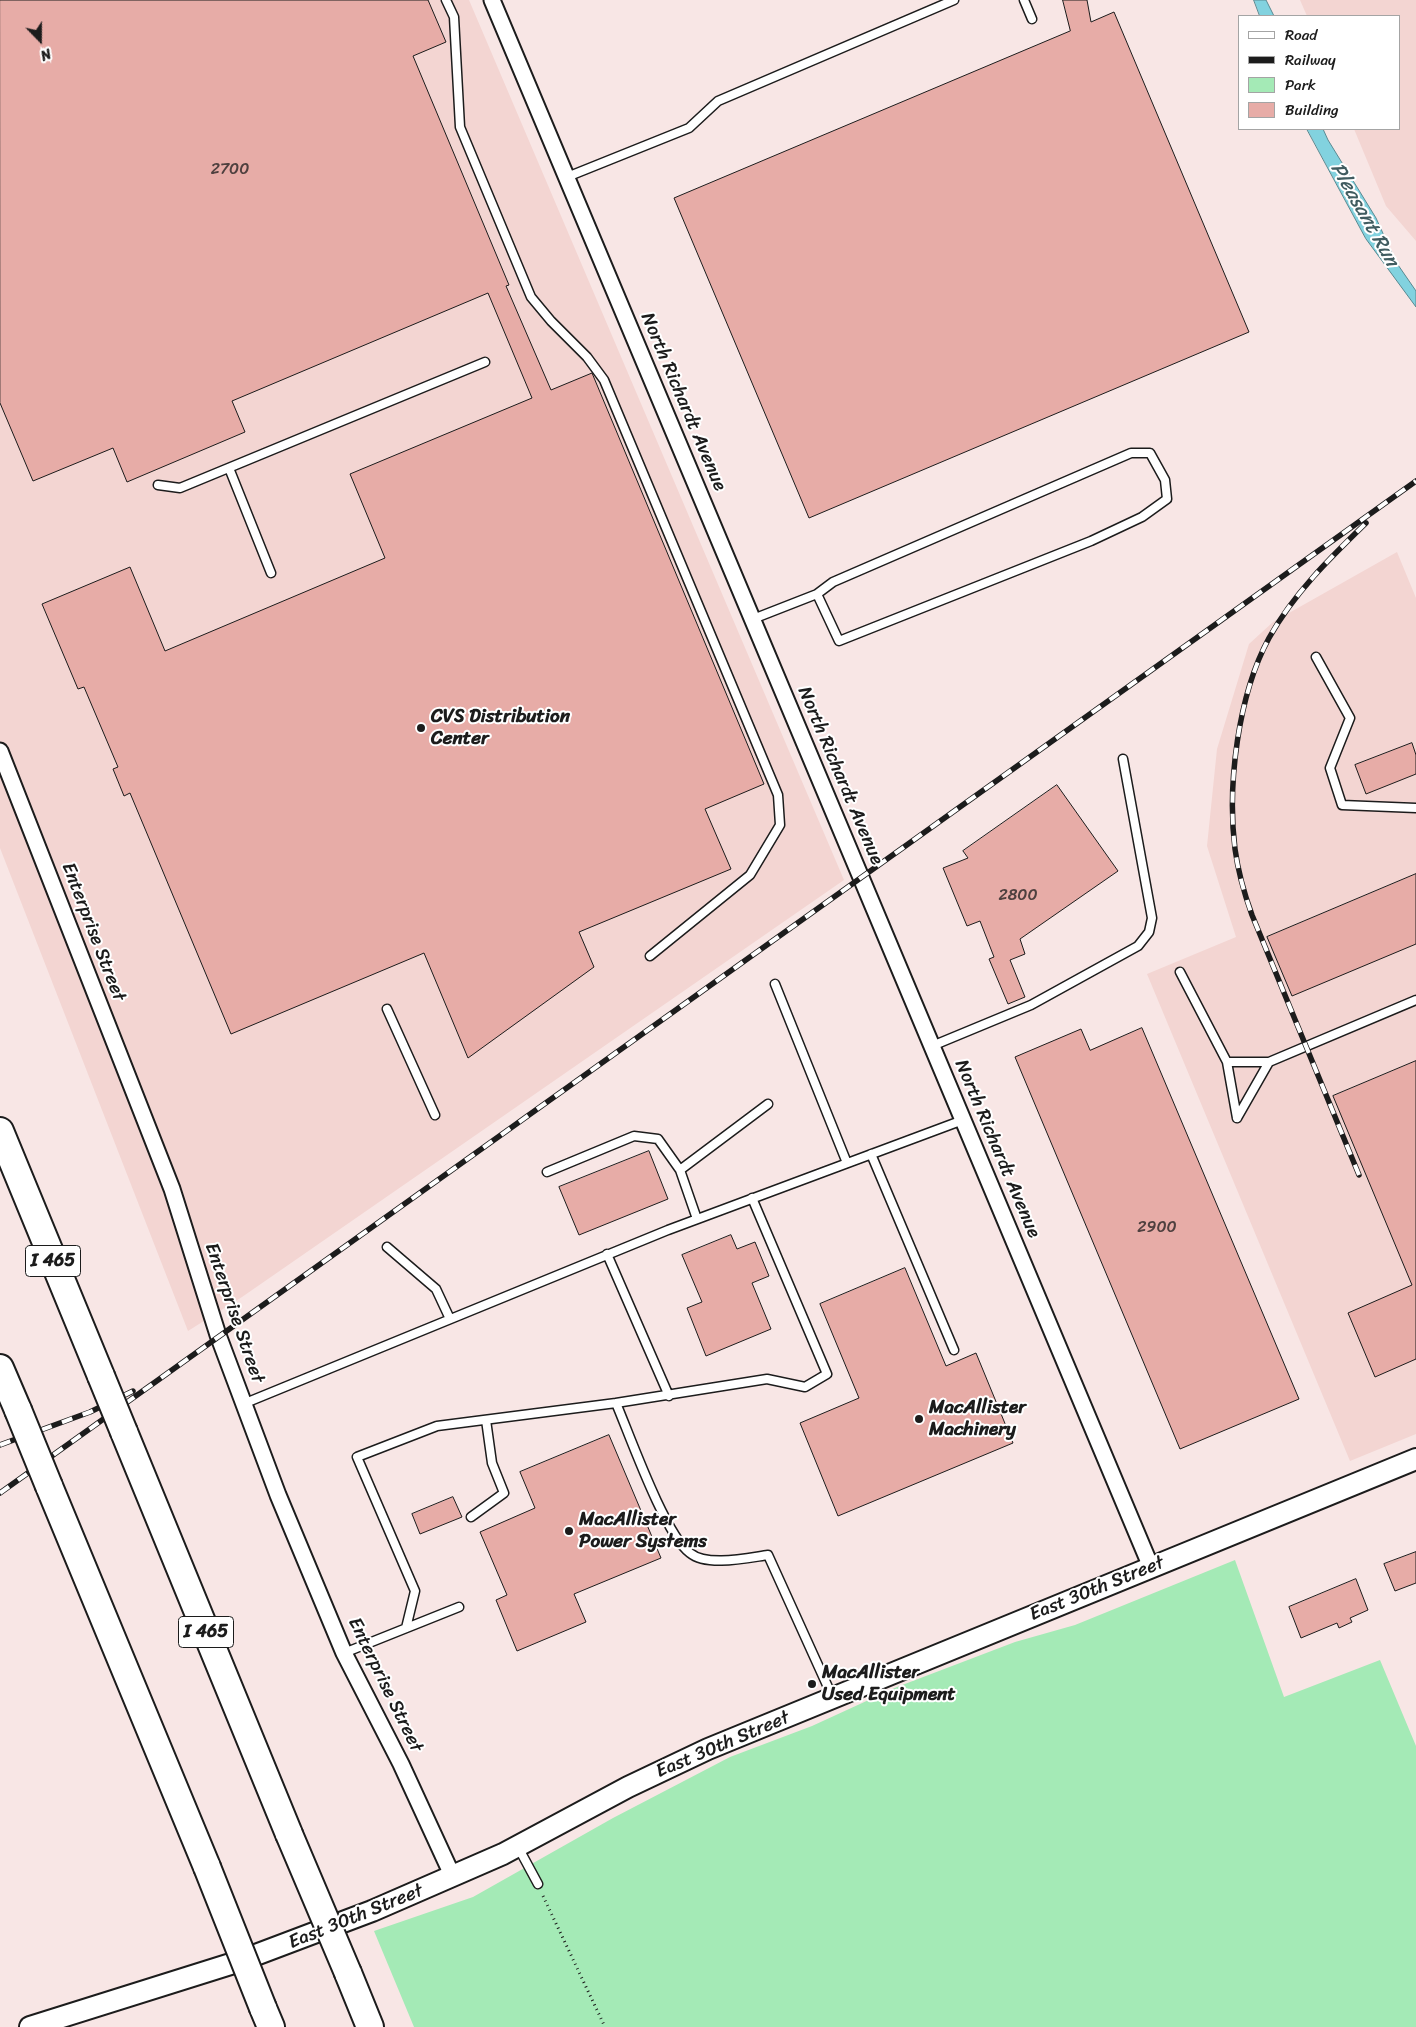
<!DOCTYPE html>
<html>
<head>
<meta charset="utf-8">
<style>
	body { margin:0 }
	#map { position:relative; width:1416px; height:2027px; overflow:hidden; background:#f8e6e5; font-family:Sriracha,sans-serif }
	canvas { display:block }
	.legend { position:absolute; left:1238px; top:15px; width:162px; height:115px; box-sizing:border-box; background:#fff; border:1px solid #a4a4a4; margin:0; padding:6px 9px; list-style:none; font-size:15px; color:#1c1c1c }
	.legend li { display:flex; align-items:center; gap:10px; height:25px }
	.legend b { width:25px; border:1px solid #a4a4a4 }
	.north { position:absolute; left:15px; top:15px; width:50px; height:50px; -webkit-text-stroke:4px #fff; paint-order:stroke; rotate:158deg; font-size:14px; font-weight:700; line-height:20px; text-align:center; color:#1c1c1c }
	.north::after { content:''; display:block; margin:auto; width:18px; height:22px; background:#1c1c1c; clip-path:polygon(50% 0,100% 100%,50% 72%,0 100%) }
</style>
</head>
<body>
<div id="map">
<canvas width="1416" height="2027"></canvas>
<ul class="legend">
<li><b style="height:6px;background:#fff"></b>Road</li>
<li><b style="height:6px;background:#1c1c1c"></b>Railway</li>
<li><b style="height:14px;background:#a4eab6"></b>Park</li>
<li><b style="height:14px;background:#e7aca7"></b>Building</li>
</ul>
<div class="north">N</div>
</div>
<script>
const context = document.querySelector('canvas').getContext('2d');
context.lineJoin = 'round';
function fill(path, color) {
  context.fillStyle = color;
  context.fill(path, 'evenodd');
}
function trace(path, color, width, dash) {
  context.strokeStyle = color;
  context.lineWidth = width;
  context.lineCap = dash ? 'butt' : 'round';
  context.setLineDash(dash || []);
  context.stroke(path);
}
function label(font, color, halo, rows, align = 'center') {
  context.font = font + ' Sriracha,sans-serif';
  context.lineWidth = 4;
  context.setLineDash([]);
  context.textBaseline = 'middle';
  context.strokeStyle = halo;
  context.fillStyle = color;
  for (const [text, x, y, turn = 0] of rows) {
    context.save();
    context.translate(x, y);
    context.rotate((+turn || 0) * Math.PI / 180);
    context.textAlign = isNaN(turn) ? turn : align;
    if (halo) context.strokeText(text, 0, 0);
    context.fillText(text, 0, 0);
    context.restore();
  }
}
fill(new Path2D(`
	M0,0H469L844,880L242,1297L188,1331L0,848Z
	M1300,0H1416V241L1386,206L1354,129H1400V16H1307Z
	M1397,552L1416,598V1434L1350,1461L1147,974L1236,937L1207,846L1217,749L1249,644L1273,622Z`), '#f3d5d2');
fill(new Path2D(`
	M1235,1560L1284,1697L1380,1660L1416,1746V2027H414L374,1931L473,1897L613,1818L730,1757L812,1726L897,1687L1015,1642L1075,1625Z`), '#a4eab6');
const water = new Path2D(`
	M1254,0H1266L1274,16H1260Z
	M1307,129H1323L1328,140L1376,218L1396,262L1416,291V307L1366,239Z`);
fill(water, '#82d2df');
trace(water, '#598991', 1);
const building = new Path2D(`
	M0,0H428L446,42L413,56L509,285L506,286L551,390L592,373L764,784L705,809L731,869L579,932L594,967L468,1058L424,953L231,1034L130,793L124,796L113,769L118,767L84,687L78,689L42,604L130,567L165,651L385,558L350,474L532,398L488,293L232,401L245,432L127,482L113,448L33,481L0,403Z
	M1063,0H1087L1091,22L1114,12L1249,332L809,518L674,198L1070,31Z
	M1412,743L1416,755V774L1366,794L1355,765Z
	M1057,785L1118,871L1020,939L1025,954L1010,960L1025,997L1008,1004L989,959L994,957L980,921L967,926L943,868L968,858L963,851Z
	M1416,874V944L1292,996L1267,937Z
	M1142,1028L1299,1399L1180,1449L1015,1057L1081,1029L1090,1050Z
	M1416,1061V1359L1375,1377L1348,1313L1412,1285L1333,1096Z
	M649,1151L668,1199L579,1235L559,1187Z
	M731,1235L737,1249L755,1242L769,1276L752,1283L771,1329L706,1356L687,1308L702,1302L682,1255Z
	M905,1268L946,1366L976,1353L1013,1443L838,1516L800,1423L859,1398L820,1304Z
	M609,1435L661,1558L574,1594L586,1622L517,1651L496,1600L507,1595L480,1532L535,1508L520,1472Z
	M453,1497L462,1517L420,1534L412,1514Z
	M1416,1552V1583L1395,1591L1384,1564Z
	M1356,1579L1368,1610L1350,1618L1352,1622L1339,1628L1337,1623L1301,1638L1289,1607Z`);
fill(building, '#e7aca7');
trace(building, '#1c1c1c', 1);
const lane = new Path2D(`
	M446,0L454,17L460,127L531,297L551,321L587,357L604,380L778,795L780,825L750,875L650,956
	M1024,0L1032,19
	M567,177L689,128L718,101L954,0
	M229,468L271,573
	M158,485L180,488L485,362
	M753,619L817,594L839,641L1091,541L1142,517L1167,499L1165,480L1150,453H1131L833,582L817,594
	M1316,657L1350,718L1330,768L1342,805L1416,808
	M1180,972L1227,1062
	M775,984L847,1163
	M387,1009L435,1115
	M932,1046L1031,1005L1138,946L1149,932L1152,918L1123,759
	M1237,1118L1269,1062L1416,1000
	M1237,1118L1227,1062H1269
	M871,1154L954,1350
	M547,1172L634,1136L658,1139L680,1170
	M697,1219L680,1170L768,1104
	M387,1247L436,1289L450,1319
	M607,1254L669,1396
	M616,1403L767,1379L805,1387L827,1374L752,1198
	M243,1404L668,1230L963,1120
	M471,1517L504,1493L492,1463L486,1420
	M406,1628L415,1591L357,1457L437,1426L616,1403C630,1436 665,1535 690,1553C707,1567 747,1558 768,1555L832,1696
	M344,1653L459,1607
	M518,1847L538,1884`);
const street = new Path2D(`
	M492,0L1151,1567
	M0,751L172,1189L218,1335L278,1495L344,1653L401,1764L453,1877`);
const secondary = new Path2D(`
	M30,2027L237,1962L372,1911L503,1854L628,1787L708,1749L1416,1459`);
const highway = new Path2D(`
	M0,1131L101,1376
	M0,1368L18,1410
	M124,1432L289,1834
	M49,1486L207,1867
	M348,1973L370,2027
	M263,2008L271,2027`);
trace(lane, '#1c1c1c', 11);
trace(street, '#1c1c1c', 19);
trace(secondary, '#1c1c1c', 24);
trace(highway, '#1c1c1c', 30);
trace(new Path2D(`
	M543,1896L605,2027`), '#1c1c1c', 3, [1, 4]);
trace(lane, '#fff', 8);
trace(street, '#fff', 15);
trace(secondary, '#fff', 20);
trace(highway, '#fff', 26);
const rail = new Path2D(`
	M1359,1175L1252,915C1244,893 1238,871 1235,849C1227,785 1238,695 1269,638C1294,593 1330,558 1366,523
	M0,1445L90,1412L133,1391
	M0,1493L1416,481`);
trace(rail, '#1c1c1c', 5.5);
trace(rail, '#fff', 4, [11]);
const highwayBridge = new Path2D(`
	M101,1376L124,1432
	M18,1410L49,1486
	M289,1834L348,1973
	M207,1867L263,2008`);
trace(highwayBridge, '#1c1c1c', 30, []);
trace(highwayBridge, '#fff', 26);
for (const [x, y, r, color] of [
	[421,728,5,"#1c1c1c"],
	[919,1419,5,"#1c1c1c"],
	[569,1531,5,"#1c1c1c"],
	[812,1684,5,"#1c1c1c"]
]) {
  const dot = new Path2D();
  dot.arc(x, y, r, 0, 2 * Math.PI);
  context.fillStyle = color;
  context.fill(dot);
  trace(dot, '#fff', 2);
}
label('16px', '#4f403f', null, [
	["2700",230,170],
	["2800",1018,896],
	["2900",1157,1228]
]);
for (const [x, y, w] of [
	[53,1261,55],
	[206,1632,55]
]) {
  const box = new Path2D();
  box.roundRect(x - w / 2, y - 15.5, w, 31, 4);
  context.fillStyle = '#fff';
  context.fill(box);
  trace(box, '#1c1c1c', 1);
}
label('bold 18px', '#1c1c1c', null, [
	["I 465",53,1261],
	["I 465",206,1632]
]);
label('19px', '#1c1c1c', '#fff', [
	["North Richardt Avenue",683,402,67],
	["North Richardt Avenue",840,776,67],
	["Enterprise Street",93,932,69],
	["North Richardt Avenue",997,1149,67],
	["Enterprise Street",234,1313,71],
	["East 30th Street",1097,1589,-22],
	["Enterprise Street",385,1685,64],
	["East 30th Street",723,1745,-23],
	["East 30th Street",356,1917,-22]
]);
label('bold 19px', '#1c1c1c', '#fff', [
	["CVS Distribution",431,717],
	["Center",431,739],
	["MacAllister",929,1408],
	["Machinery",929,1430],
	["MacAllister",579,1520],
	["Power Systems",579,1542],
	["MacAllister",822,1673],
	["Used Equipment",822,1695]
], 'left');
label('italic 20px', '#405c60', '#fff', [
	["Pleasant Run",1364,215,60]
]);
</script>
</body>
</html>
